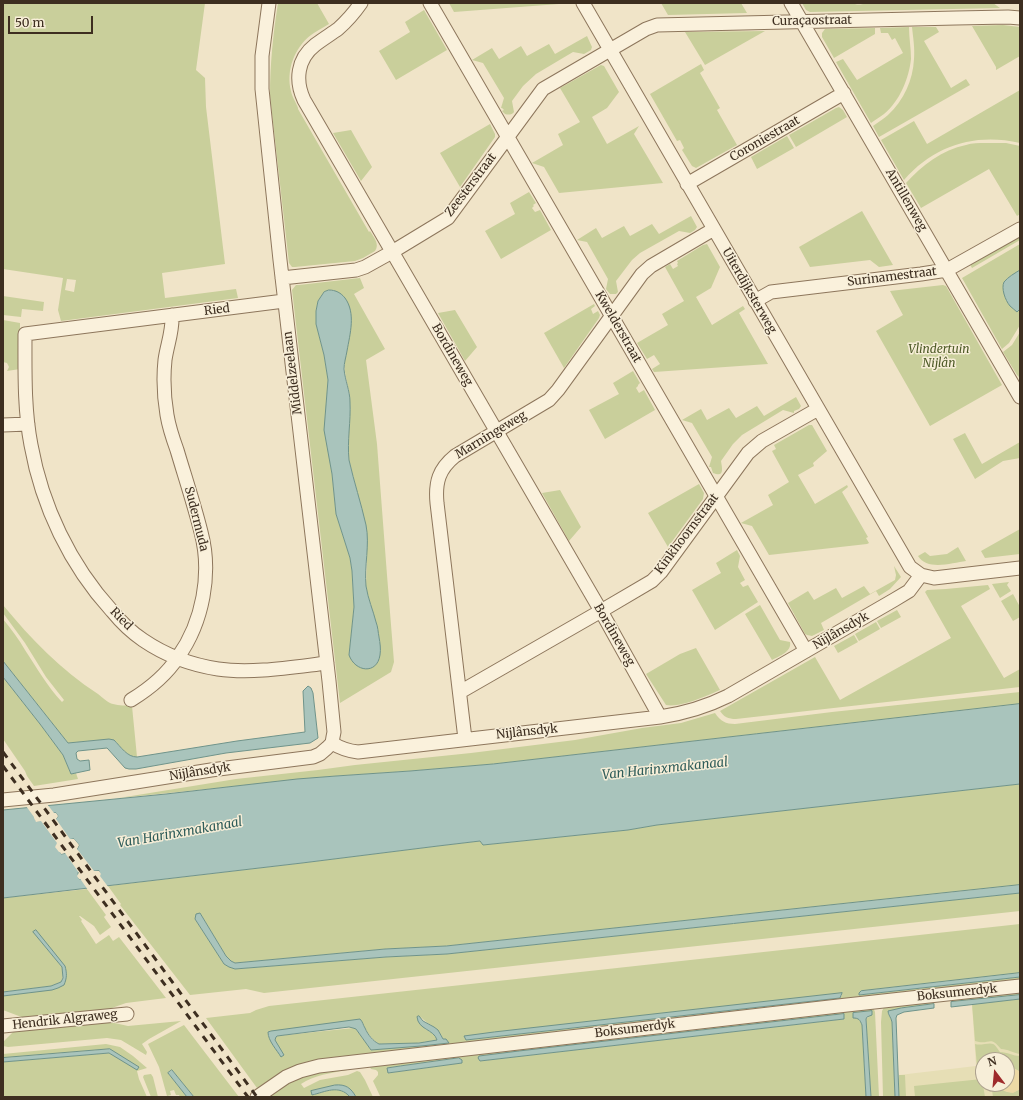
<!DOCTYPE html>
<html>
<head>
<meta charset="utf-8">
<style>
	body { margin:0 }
	#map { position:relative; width:1023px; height:1100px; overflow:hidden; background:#f0e4c8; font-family:Merriweather,serif }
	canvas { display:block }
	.frame { position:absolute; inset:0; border:4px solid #3d2e20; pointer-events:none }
	.north { position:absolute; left:975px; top:1052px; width:40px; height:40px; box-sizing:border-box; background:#f7eed8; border:1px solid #ada18e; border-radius:50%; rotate:344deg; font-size:11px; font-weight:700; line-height:16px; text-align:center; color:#3d2e20 }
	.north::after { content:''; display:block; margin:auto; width:14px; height:18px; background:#9e2a2b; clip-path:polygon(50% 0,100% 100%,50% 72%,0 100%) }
	.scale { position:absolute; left:8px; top:16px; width:85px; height:18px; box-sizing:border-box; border:2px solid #3d2e20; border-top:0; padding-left:5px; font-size:12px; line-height:14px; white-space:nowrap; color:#3d2e20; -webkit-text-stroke:3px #f7eed8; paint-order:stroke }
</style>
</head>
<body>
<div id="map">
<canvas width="1023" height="1100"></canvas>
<div class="frame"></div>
<div class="north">N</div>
<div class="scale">50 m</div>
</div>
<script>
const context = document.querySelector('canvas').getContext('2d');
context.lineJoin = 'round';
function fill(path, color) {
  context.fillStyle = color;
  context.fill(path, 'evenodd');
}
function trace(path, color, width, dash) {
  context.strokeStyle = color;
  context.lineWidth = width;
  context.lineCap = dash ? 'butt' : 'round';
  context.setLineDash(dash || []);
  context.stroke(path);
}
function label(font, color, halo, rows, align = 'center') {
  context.font = font + ' Merriweather,serif';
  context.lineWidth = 3;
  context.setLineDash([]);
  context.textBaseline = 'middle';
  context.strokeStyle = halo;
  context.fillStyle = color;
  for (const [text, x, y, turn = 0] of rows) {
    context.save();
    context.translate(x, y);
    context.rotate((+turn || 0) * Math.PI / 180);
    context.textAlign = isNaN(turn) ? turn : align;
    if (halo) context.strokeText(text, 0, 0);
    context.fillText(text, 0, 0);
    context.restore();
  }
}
fill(new Path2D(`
	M1020,999V1097H899V1075L976,1066L972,1004ZM983,1060H1007V1084H983Z`), '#e6deb5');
fill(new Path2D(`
	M3,3H205L196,70L205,78L206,107L225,264L162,273L165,298L236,289L238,298L61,321L58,310L63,278L3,269ZM67,279L76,280L74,292L65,290Z
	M278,3H317L329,24C323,28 316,31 311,35C294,48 286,71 291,91C292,97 296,102 298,108V109L369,232L370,231C374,238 380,244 375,251L363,258L355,261L295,267H292L289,263L270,96C270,65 273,34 278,3Z
	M449,3H559V4L454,12Z
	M661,3H741L747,13L668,15Z
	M802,3H853C858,6 862,4 868,3H993L1000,8L810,12L806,10Z
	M424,10L447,50L396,80L379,51L410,32L405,22Z
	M1003,25L1020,27V56L996,70V67L972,26Z
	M909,27C909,38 911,48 911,59C909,78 900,101 884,114C880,117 875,120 871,123L836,62L843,59L857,80L903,53L895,38L892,40L888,33H881L880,28Z
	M912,27H936L939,32L924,41L951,88L966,79L970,85L879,137L873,126C878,122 884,119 888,115C904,100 913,80 914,59C915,48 913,37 912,27Z
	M875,28V34L834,58L822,37V33L825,29Z
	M765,31L705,65L685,32Z
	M587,36L592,47L591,50L584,54L573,52L536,74L523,86L512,101L514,112C512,115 508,115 505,114L502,111L504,110L502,108H501L504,98L483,63L472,60L492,48L499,59L521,46L527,56L549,44L555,54Z
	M701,64L704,70L700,73L720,108L717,110L737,145L696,168L692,166L682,150L684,148L680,140L677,141L650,94Z
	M601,65L604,66L619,92L607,108L592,117L607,144L639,126L634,134L663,183L559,193L544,167L532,163L563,145L558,134L580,122L560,88Z
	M1020,90V143C975,133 935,145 904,180L881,140L914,121L927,144Z
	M839,107L843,110L847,117L796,147L789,135L836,108Z
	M490,124L495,134V137L460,187L440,153Z
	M351,130L372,167L361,181L333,133Z
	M787,136L794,148L757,169L751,157Z
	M985,143H1006L1020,146V214L1017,216L989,169L921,208L906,183C922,165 942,150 966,145C972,143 979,143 985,143Z
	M529,192L536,203L533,205L534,206L532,208L535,212L540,210L551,230L501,259L485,231L515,214L510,203Z
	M862,211L893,265L879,267L870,260L810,267L799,247Z
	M691,216L697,227L695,230L690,233L679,231L640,253L632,260L616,281L618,292L616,294H610L606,289L608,279L587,242L577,240L596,228L602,238L624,226L630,236L652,224L659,234Z
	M1020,234V240L972,268L969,263Z
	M707,244L720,267L711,288L696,297L712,325L743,306L745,309L739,313L768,364L654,372L652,369L660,364L654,355L647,359L637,343L668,325L662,314L684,301L665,267L670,264L673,269L678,266L677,264L678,263L677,261L703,245Z
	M1020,244V270L1008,278L1017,312L1020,309V325L1009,343L1002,349L962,278Z
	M360,278L364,288L354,294L385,349L366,360L377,444L387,575L394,662L391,672L340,703L292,290L296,285H299ZM329,290H334L345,361C343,375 350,387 350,401C351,421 347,440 349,460L366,527L367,556L366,586L368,596L376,623L380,642L349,655L354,607L352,571L350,558L336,514L332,474L326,438L325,421L328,380L324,355L316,324V311L318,301L324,292Z
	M943,285L946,286L1002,385L930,426L876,331L903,315L890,291Z
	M3,296L44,302L43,311L22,309L21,317L3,315Z
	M594,304L595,306L591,309L593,314L598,311L600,315L599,318L564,368L544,333Z
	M455,310L477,347L465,361L438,313Z
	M3,320L20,323V369L7,371L9,367L7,363L3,362Z
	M1020,332V378L1017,375L1003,352L1012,345Z
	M633,371L640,383L638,385V386L636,388L639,393L644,390L655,410L605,439L589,410L619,394L613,383Z
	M796,397L801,406L799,409L794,411V413L783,410L742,435L733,444L721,461C722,468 725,478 713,473L711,467H709L712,457L692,423L682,420L701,409L707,420L729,408L736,418L757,406L764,416Z
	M809,425H812L827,451L813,463L814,466L798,475L815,504L847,485L848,487L842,492L868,537L866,538L869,543L867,544L769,555L752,526L741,523L773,505L768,495L789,482L772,451L776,449L774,445Z
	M965,433L982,464L1020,442V458L1003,461L975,479L953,439Z
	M699,484L704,493L703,499L668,547L648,513Z
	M560,490L581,527L569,541L542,493Z
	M1020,529V554L985,558L981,551Z
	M958,547L966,561C952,563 927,571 918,556L925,552L930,556L947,554Z
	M737,550L740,556L738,567L745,580L740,583L743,587L748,585L758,602L715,630L692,590L721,573L716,563Z
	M894,566L901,577L890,589L879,596L876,591L821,623L824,630L812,636L807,635L805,634L788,603L808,591L814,600L836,588L842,598L864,586L870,594L895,580L896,575Z
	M1009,582L1007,585L1011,591L1000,598L992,584Z
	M988,585L990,589L961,606L1004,678L1020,669V687L736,719C728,719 724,717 720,711L815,657L840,700L951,638L925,592L927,590L946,589Z
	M1013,594L1020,607V617L1013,621L1001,601Z
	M3,605C31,639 61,670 98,694C102,697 108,703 113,704C119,706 126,705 132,706L137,757C127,757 121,747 114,740H103L68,743L3,661V619C11,629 19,639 25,650C37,668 47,686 62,702L64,700L46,677L25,643L3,613Z
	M760,605L780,640L790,642C792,652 779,656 772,660L745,614Z
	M897,610L901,617L881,628L877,621Z
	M876,622L880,629L859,641L855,634Z
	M854,635L858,642L838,653L834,646Z
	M696,648L720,690C706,696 680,708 666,705L646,674L680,654Z
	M3,677L40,724L63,755L70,772L72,774L76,773L78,779L34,786L27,776L25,771L3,739Z
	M1020,692V704L493,764L410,771L336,776L119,798L236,779L318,770L355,765L471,753L575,740L642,728L681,723L715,713C720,721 726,724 735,724L832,712Z
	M1020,784V885L446,946L385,949L235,963L231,961L226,956L200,913L195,919L224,964L235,969L386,957L447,954L1020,893V911L264,993L246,989L190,995L120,905L121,904L108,886L302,863L438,846L480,841L484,845L628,830L657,825Z
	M87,889L106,915L104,917L111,927L100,935L94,926L80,916H79L82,920L81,921L96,944L109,935L113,941L119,937L166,998L126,1003L109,1009L24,1018L3,1010V996L58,988L67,972L33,932L62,967C63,973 63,977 61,982L51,986L3,992V898Z
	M1020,924V973L861,991L859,993V995L1020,977V982L297,1067L276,1076L257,1088L206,1018L250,1013L256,1010L269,1006ZM842,995L840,998L467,1040L465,1037ZM421,1017C425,1022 430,1024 435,1028C439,1031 441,1035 443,1039L371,1050L356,1029L353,1028L277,1036L275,1037V1040L270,1039L268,1035V1032L362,1022C366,1031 371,1039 379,1044L419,1043L437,1040C435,1033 431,1032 425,1029Z
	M1020,990V995L951,1002L950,997Z
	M1020,999V1054C1013,1053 1008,1049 1001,1049C989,1034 990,1046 975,1041L972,1004Z
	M932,1002V1003H933L934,1004L901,1008L888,1014L891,1018L892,1022L895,1097H883L881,1022L882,1011L885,1005Z
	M873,1007L875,1012L879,1097H871L866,1019L870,1016L857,1018L861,1021L862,1025L866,1097H379L380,1096L373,1081L378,1075V1072L376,1070L371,1069L369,1065ZM844,1014V1019L480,1061L479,1056ZM459,1058L462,1061L461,1063L389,1073L388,1068L400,1066Z
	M181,1021L149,1039L142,1044L147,1052L146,1055L121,1040L107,1038L8,1047L3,1046V1042L13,1032L110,1022L128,1026Z
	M184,1025L239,1097H194L172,1070L168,1073L187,1097H180L179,1095H176L174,1090L170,1091L171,1095L167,1096L159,1067L148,1044Z
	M106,1044L120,1047L133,1056L147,1068L137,1071L139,1079L147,1097H3V1062L109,1053L112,1054L110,1049L3,1058V1054Z
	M975,1044C981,1046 989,1042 993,1044C996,1045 998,1050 1000,1052C1007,1052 1013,1056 1020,1056V1072C1016,1069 1012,1067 1007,1069V1060H983V1065L977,1066Z
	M349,1067L347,1070C331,1073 314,1075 301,1084L304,1088L320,1080L348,1075L357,1071L360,1072L365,1080L373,1097H356L349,1088L343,1085L312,1095C326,1092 339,1084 350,1097H267L294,1078Z
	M151,1074L153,1077L158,1097H151L143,1077L144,1075Z
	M899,1075H905L906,1097H899Z
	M982,1079L985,1097H915L914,1086Z
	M991,1084H999C1003,1093 1012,1095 1020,1089V1097H993Z`), '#c9cf9b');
fill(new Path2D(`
	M1009,1068L1017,1070L1020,1072V1089L1013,1093L1004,1091L999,1085L1007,1084V1069Z`), '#ecd9a5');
const water = new Path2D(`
	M1020,270V309L1017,312C1015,310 1012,308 1010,306C1005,300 1001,288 1004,282C1008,277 1015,273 1020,270Z
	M329,290C336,290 341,293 345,298C356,313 350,334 347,351C346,357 344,363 344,369C345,380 350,391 350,402C351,421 347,441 349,460C354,482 361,503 366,525C370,545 364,566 366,586C368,599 373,610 376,622C378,627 378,632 379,637C380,643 381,649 380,655C377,675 355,672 349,655L354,607L352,571L350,558L336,514L332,474L324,430L328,380L324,355L316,324V311L318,301L324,292Z
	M3,661L68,743L109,739L114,740C121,747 127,757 137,757L237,741L305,732L303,691L308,686L311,688L313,693L318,738L310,743L226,753L136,769H129L125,768L108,749L107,748L78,751L76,753L77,759L80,761L89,760L90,770L71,774L63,755L40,724L3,677Z
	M1020,704V784L657,825L628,830L483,845L480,841L438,846L302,863L3,898V810L166,794L297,779L336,776L410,771L493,764ZM56,813L58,816L56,819L36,821L35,817ZM74,839L79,845L76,852L61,854V852L56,847L58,843ZM99,871L100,875L79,879L78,873Z
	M1020,885V893L447,954L386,957L235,969L229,967L224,964L195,919L196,914L200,913L226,956L231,961L235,963L385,949L446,946Z
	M36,930L65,966C67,973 67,978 64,985L58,988L52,990L3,996V992L51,986L61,982L63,978L62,967L33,932Z
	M1020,973V977L859,995V993L861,991Z
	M842,993L840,998L466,1040L464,1036L494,1032Z
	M1020,995V999L951,1007V1002Z
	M934,1004V1008L904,1012L897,1015L896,1018L899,1097H895L892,1022C891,1017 888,1015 888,1011L901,1008Z
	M872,1011V1015L867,1017L866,1019L871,1097H866L862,1025C860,1020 859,1018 853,1018V1013Z
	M844,1014V1019L480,1061L478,1058L479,1056L519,1051Z
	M419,1016L423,1021L434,1027L438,1030L443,1039H446L449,1043L421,1046L371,1050L356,1029L353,1028L349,1027L277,1036L276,1037L275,1040L284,1055L281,1057C277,1050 268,1041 268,1032L271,1031L360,1019C363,1022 363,1025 365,1028C368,1035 373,1041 379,1044L419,1043L437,1040C434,1029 418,1030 417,1017Z
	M110,1049L139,1067L137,1070L109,1053L3,1062V1058Z
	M459,1058L462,1060V1063L388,1073L387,1068L400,1066Z
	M172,1070L194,1097H187L168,1073Z
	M335,1085C346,1084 351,1088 356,1097H350C339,1084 325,1092 312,1095L311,1091Z`);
fill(water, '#a9c4bc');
trace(water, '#6f938a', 1);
fill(new Path2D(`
	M47,804L54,813H56L58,816L56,819L70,839H74L79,845L77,849L94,871H99L101,874L100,876L109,888L88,890L81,880V879H79L77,876L79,873L65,853L61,854L60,852H59L55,847L57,843L41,821L36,822L34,818V817L26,806ZM71,841H73L77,845L75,850L62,851L58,847L59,845Z`), '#f0e4c8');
const minor = new Path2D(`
	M361,3C354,13 347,21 338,29C331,34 323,39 315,45C297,59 295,81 304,100L601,611L660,717
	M430,3L806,651
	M583,3L910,567L921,575L934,578L1020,568
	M791,3L1020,397
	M687,184L844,93
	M282,278L356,270L365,267L392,252L448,218L543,89L646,29L657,25L956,18L1008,17L1020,18
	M284,301L25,334C25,371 24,409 31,445C42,506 70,565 112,611C121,622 131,632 143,640C165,655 192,665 218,669C252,674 293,667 327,663
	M755,301L771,292L921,274L947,270L1020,229
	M3,425L28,424
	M460,692L601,611L652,581L661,572L748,453L762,441L818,409
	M131,700C149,689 167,674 178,657C203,622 212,573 201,532C194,504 185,477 177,450C173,439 169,427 167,415C164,397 163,379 165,360C167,345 173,331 172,315
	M465,739L437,503C435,482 439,469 455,456L549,400L558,390L642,274L651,266L714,229
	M332,743C340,748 348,751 358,752L660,717C686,713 706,707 728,696L894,600L909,591L921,575
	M3,800L54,795L211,770L313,757L320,754L327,748L332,743L333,737L334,732L329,681L280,260L262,89V56L269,3
	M3,1026L127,1014
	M257,1097L286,1077L300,1071L319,1066L847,1005L1020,986`);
trace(minor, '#8d765c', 15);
trace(minor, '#faf1dc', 13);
trace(new Path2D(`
	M3,752L257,1097
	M3,766L248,1097`), '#3d2e20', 3, [7, 7]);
label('12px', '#3d2e20', '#f7eed8', [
	["Curaçaostraat",812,21,-1],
	["Coroniestraat",765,139,-30],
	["Zeesterstraat",471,185,-53],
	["Antillenweg",906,200,60],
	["Surinamestraat",892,277,-7],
	["Uiterdijksterweg",749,291,60],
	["Ried",217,310,-7],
	["Kwelderstraat",618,327,60],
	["Bordineweg",452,355,60],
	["Middelzeelaan",293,373,-97],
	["Marningeweg",491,435,-31],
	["Sudermuda",196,519,76],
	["Kinkhoornstraat",687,534,-53],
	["Ried",121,619,45],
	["Nijlânsdyk",841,631,-30],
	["Bordineweg",614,635,60],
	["Nijlânsdyk",527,732,-6],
	["Nijlânsdyk",200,772,-9],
	["Boksumerdyk",957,993,-6],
	["Hendrik Algraweg",65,1020,-6],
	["Boksumerdyk",635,1029,-7]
]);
label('italic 12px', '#4d5a26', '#f7eed8', [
	["Vlindertuin",939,350],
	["Nijlân",939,364]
]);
label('italic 13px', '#2f5d5a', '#f7eed8', [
	["Van Harinxmakanaal",665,769,-6],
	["Van Harinxmakanaal",180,833,-10]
]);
</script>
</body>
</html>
